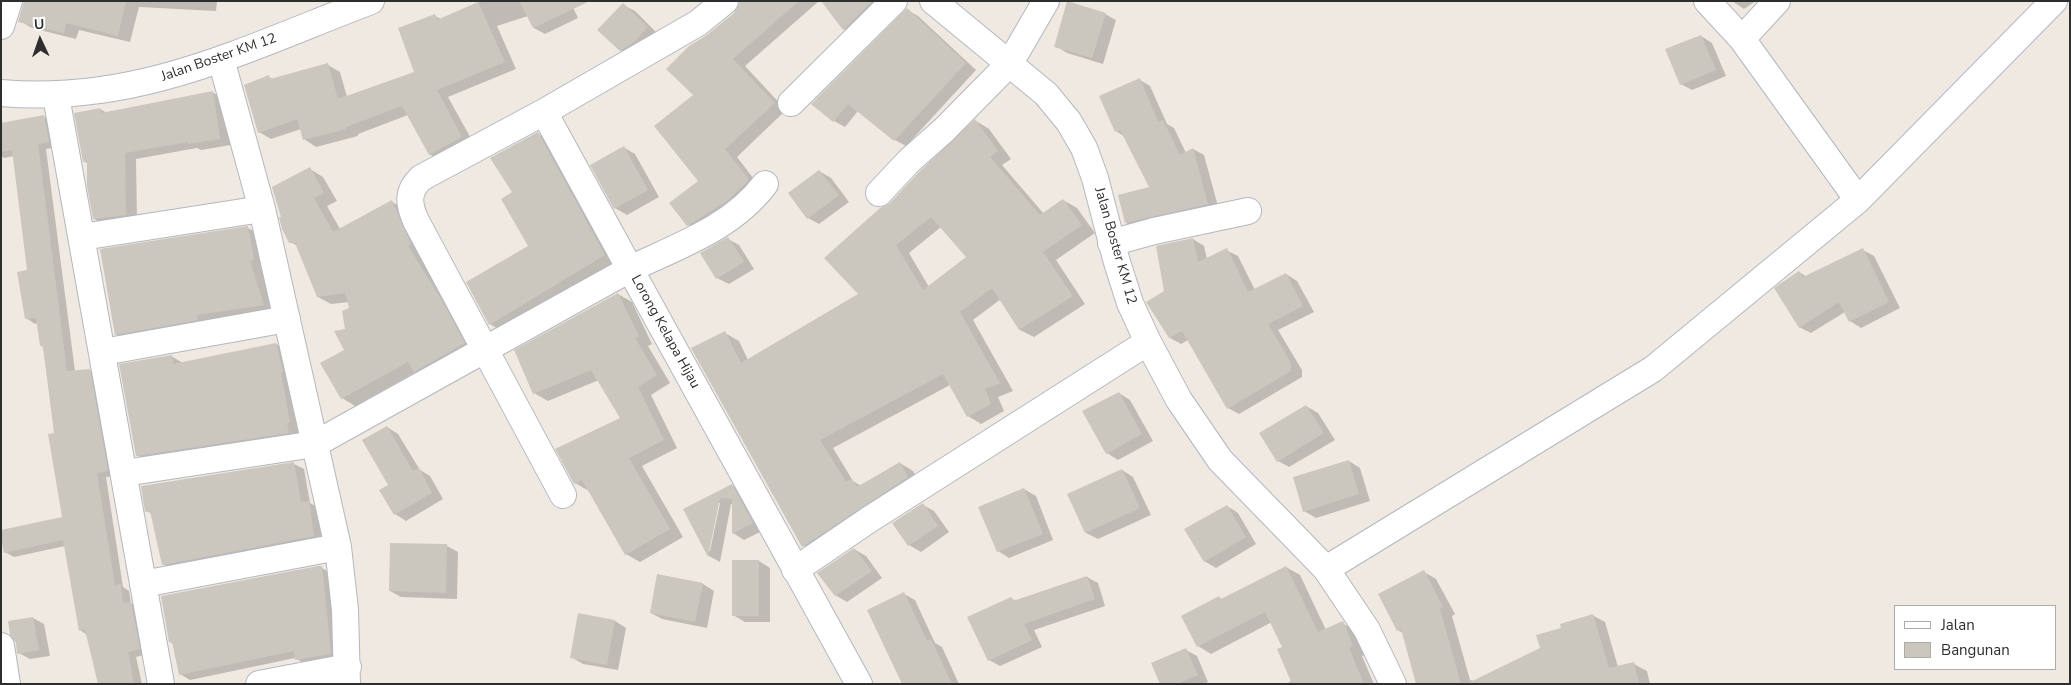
<!DOCTYPE html>
<html>
<head>
<meta charset="utf-8">
<style>
	body { margin:0 }
	#map { position:relative; width:2071px; height:685px; overflow:hidden; background:#efe9e1; font-family:"Nunito Sans",sans-serif }
	canvas { display:block }
	.frame { position:absolute; inset:0; border:2px solid #2e2e2e; pointer-events:none }
	.legend { position:absolute; left:1894px; top:605px; width:162px; height:65px; box-sizing:border-box; background:#fff; border:1px solid #ababab; margin:0; padding:6px 9px; list-style:none; font-size:15px; color:#2e2e2e }
	.legend li { display:flex; align-items:center; gap:10px; height:25px }
	.legend b { width:25px; border:1px solid #ababab }
	.north { position:absolute; left:15px; top:15px; width:50px; height:50px; -webkit-text-stroke:4px #fff; paint-order:stroke; rotate:357deg; font-size:14px; font-weight:700; line-height:20px; text-align:center; color:#2e2e2e }
	.north::after { content:''; display:block; margin:auto; width:18px; height:22px; background:#2e2e2e; clip-path:polygon(50% 0,100% 100%,50% 72%,0 100%) }
</style>
</head>
<body>
<div id="map">
<canvas width="2071" height="685"></canvas>
<div class="frame"></div>
<ul class="legend">
<li><b style="height:6px;background:#fff"></b>Jalan</li>
<li><b style="height:14px;background:#cbc7bf"></b>Bangunan</li>
</ul>
<div class="north">U</div>
</div>
<script>
const context = document.querySelector('canvas').getContext('2d');
context.lineJoin = 'round';
function fill(path, color) {
  context.fillStyle = color;
  context.fill(path, 'evenodd');
}
function trace(path, color, width, dash) {
  context.strokeStyle = color;
  context.lineWidth = width;
  context.lineCap = dash ? 'butt' : 'round';
  context.setLineDash(dash || []);
  context.stroke(path);
}
function label(font, color, halo, rows, align = 'center') {
  context.font = font + ' "Nunito Sans",sans-serif';
  context.lineWidth = 4;
  context.setLineDash([]);
  context.textBaseline = 'middle';
  context.strokeStyle = halo;
  context.fillStyle = color;
  for (const [text, x, y, turn = 0] of rows) {
    context.save();
    context.translate(x, y);
    context.rotate((+turn || 0) * Math.PI / 180);
    context.textAlign = isNaN(turn) ? turn : align;
    if (halo) context.strokeText(text, 0, 0);
    context.fillText(text, 0, 0);
    context.restore();
  }
}
fill(new Path2D(`
	M25,1H217L216,11L139,7L130,42L79,30L76,39L32,28L20,21Z
	M482,1H570L578,18L545,34L534,28L528,16L497,26L516,69L448,97L474,144L442,161L429,154L408,115L358,134V136L316,147L304,139L301,129L271,139L259,132L269,77L274,80L328,65L340,72L347,97L416,72L435,16L441,19Z
	M741,1H819L745,66L786,110L737,157L760,187L700,232L688,225L700,182L695,96L708,36L735,13Z
	M822,1H876L856,36L844,29Z
	M1732,1H1756L1744,9Z
	M623,5L635,11L659,35L632,57L620,50Z
	M907,10L918,16L976,70L906,146L895,140L858,111L845,127L834,121Z
	M1105,14L1116,20L1103,64L1067,53L1056,46Z
	M1701,36L1712,43L1726,76L1692,90L1681,84Z
	M1140,80L1150,86L1167,124L1174,128L1186,153L1193,149L1204,155L1219,210L1137,229L1126,223L1151,188L1125,137L1116,131Z
	M212,92L224,99L231,145L201,150L197,148L136,159L137,221L106,225L94,219L88,164L84,161L100,109L107,113Z
	M43,116L52,121L57,147L46,149L75,371L89,370L98,376L116,476L106,477L123,587L129,591L131,603L140,608L148,654L136,657L142,684H103L87,635L80,630L65,546L14,557L5,552L64,518L55,434L43,347L41,346L38,323L35,324L26,318L28,271L14,156L4,158L1,156V125Z
	M976,121L989,129L1011,159L1002,165L1044,214L1063,200L1077,208L1095,233L1056,260L1085,304L1034,337L1020,330L1001,299L973,320L1013,391L998,397L1004,411L981,424L968,416L950,385L833,448L853,481L861,486L900,463L913,471L921,485L816,553L802,545L725,333L739,341L748,360L859,295L891,204ZM941,227L968,257L929,287L909,253Z
	M538,134L551,141L618,263L503,332L490,324L530,247L514,193Z
	M623,147L635,154L659,197L627,215L615,208L592,165Z
	M310,169L323,177L337,201L327,206L340,229L392,202L405,209L477,351L428,379L416,372L355,406L342,398L346,330L350,309L349,302L331,304L318,297L298,246L290,242Z
	M819,171L831,178L849,202L819,224L808,218Z
	M248,228L259,234L264,266L261,268L275,311L127,340L116,334Z
	M728,239L739,245L754,269L729,284L717,278Z
	M1193,239L1204,246L1207,259L1226,250L1238,256L1255,290L1286,274L1297,281L1314,312L1278,330L1302,370V377L1239,414L1228,408L1188,340L1181,344L1170,338L1165,292Z
	M1863,250L1874,256L1900,308L1861,328L1850,321L1845,312L1811,333L1799,327V272L1807,277Z
	M618,294L632,302L652,344L648,346L670,383L651,395L677,448L642,466L683,537L640,562L626,554L589,491L575,483L621,418L599,380L548,401L534,393Z
	M276,344L287,351L300,439L148,462L137,455L171,356L183,363Z
	M1119,393L1130,400L1153,441L1118,460L1107,453Z
	M1306,406L1318,413L1335,440L1289,467L1278,461Z
	M387,427L398,434L420,470L430,476L443,499L406,521L395,514L390,486Z
	M1349,461L1360,468L1370,501L1316,518L1304,511Z
	M294,464L304,469L310,503L319,508L324,542L173,570L163,564L152,514L147,511Z
	M1122,470L1133,477L1151,515L1098,539L1086,533L1069,494Z
	M731,485L743,492L764,530L744,540L733,533V504H731L720,562L709,556L685,510ZM717,503H720L710,551H708Z
	M1024,489L1036,496L1053,540L1009,558L998,551Z
	M923,505L934,511L949,532L921,552L909,545Z
	M1227,506L1238,513L1256,544L1216,568L1204,561Z
	M447,546L458,552L457,599L401,597L390,591Z
	M854,549L866,556L882,578L847,602L835,595Z
	M759,561L770,568V622H745L733,615Z
	M1286,567L1300,575L1326,630L1342,623L1356,631L1366,654L1362,656L1374,684H1285L1292,681L1284,648L1272,622L1211,654L1198,646L1219,598L1222,599Z
	M322,568L332,574L341,660L307,665L295,658L190,680L180,674L174,644L170,642Z
	M1424,572L1436,579L1455,614L1452,616L1470,680L1474,681L1541,649L1562,629L1592,615L1605,622L1618,667L1634,664L1647,671L1650,684H1423L1404,634L1398,630Z
	M1087,577L1098,583L1105,606L1034,630L1042,647L1000,666L989,660L1011,598L1016,601Z
	M703,584L714,591L707,628L662,619L651,613Z
	M904,594L915,600L935,643L942,647L959,684H903Z
	M579,615L615,621L626,628L618,670L583,664L571,657Z
	M33,618L44,624L50,656L30,659L19,653L17,643Z
	M1186,650L1197,656L1208,682L1203,684H1161Z`), '#0003');
fill(new Path2D(`
	M24,1H126L118,36L66,23L64,33L18,22Z
	M519,1H590L533,28Z
	M740,1H799L733,59L775,103L725,149L749,180L727,201L687,226L669,203L698,181L654,126L693,95L666,69L689,46L707,35L734,13Z
	M821,1H871V2L843,30Z
	M1067,1L1106,13L1092,58L1054,47Z
	M478,2L505,62L437,90L462,137L429,155L402,106L346,127V129L303,140L297,119L258,133L244,85L269,75L270,79L328,63L338,99L414,72L398,28L435,14L437,20Z
	M623,3L648,27L633,43L620,51L597,30Z
	M907,8L966,63L894,141L848,104L833,122L811,104Z
	M1701,35L1716,70L1680,85L1665,49Z
	M1140,78L1158,122L1163,120L1180,155L1193,148L1208,204L1125,223L1118,195L1149,187L1120,130L1115,132L1099,96Z
	M213,91L220,139L188,144V142L125,153L126,215L93,219L87,186V161L83,162L74,113L100,108L101,113Z
	M44,115L49,142L38,144L67,371L90,369L108,471L97,473L115,585L121,584L123,603L131,602L140,649L128,652L134,684H98L85,630L79,631L63,540L4,553L1,539V530L62,517L48,434L54,433L43,346H40L36,318L25,319L17,272L27,270L12,150L1,152V123Z
	M975,119L998,151L990,157L1040,215L1063,199L1082,225L1043,252L1073,296L1019,330L992,288L960,312L1000,383L985,389L991,404L967,417L943,374L820,440L846,482L852,479L857,487L900,462L908,477L802,547L691,348L725,331L741,363L858,294L824,258L880,208L890,203L919,172ZM931,217L966,257L923,290L896,245Z
	M538,132L605,255L489,325L466,282L528,246L501,199L512,192L490,158Z
	M624,146L648,190L614,209L590,165Z
	M310,167L324,193L314,198L333,232L392,200L411,244L408,246L440,297L465,343L414,372L408,362L341,399L320,363L344,350L334,331L345,329L342,311L349,308L345,293L317,297L295,243H289L282,229L279,217H281L272,187Z
	M819,170L839,195L807,219L788,193Z
	M248,226L254,260L250,261L264,305L197,315L198,320L115,335L100,249Z
	M728,237L744,262L716,279L700,253Z
	M1193,238L1198,262L1227,248L1248,292L1286,273L1303,306L1268,324L1291,363V371L1227,409L1182,331L1169,338L1146,302L1164,291L1156,246Z
	M1863,248L1889,302L1849,322L1839,302L1799,328L1774,288L1799,271L1803,277Z
	M618,293L639,336L635,338L657,375L638,387L664,440L629,458L670,529L625,555L582,480L574,484L555,449L620,418L591,370L533,394L514,350Z
	M276,343L283,371L281,373L290,422L287,423L289,433L136,456L119,364L172,355L173,364Z
	M1119,392L1142,434L1106,454L1082,411Z
	M1306,405L1324,433L1277,462L1259,433Z
	M387,426L413,471L419,468L432,493L394,515L379,490L388,485L362,440Z
	M1349,460L1359,494L1303,512L1293,477Z
	M294,462L301,502L309,501L314,536L162,565L150,511L145,512L141,486Z
	M1122,469L1140,508L1085,533L1067,494Z
	M732,484L753,523L732,534V499L720,498L708,557L683,509Z
	M1024,488L1043,534L997,552L978,507Z
	M923,503L938,526L908,546L892,523Z
	M1227,505L1246,537L1204,562L1184,529Z
	M390,543L447,544L446,593L389,591Z
	M854,548L872,571L835,596L817,573Z
	M732,560H759V616H732Z
	M318,566H322L331,654L295,660L294,651L179,675L172,642H169L161,596Z
	M1286,566L1318,632L1343,621L1353,646L1349,648L1364,684H1292L1277,649L1282,647L1265,612L1197,647L1181,616L1219,596L1221,599Z
	M1424,570L1443,607L1440,609L1461,684H1416L1401,629L1397,631L1378,594Z
	M657,574L703,583L695,622L650,613Z
	M1087,576L1095,599L1024,624L1032,640L988,661L967,617L1011,597L1013,601Z
	M904,592L927,641L931,639L952,684H902L867,610Z
	M578,613L615,620L607,665L570,658Z
	M1593,614L1609,668L1634,662L1639,684H1466L1540,648L1536,635L1561,628L1560,624Z
	M33,617L39,650L17,654L16,643L10,635L8,621Z
	M1186,648L1198,675L1177,684H1160L1151,663Z`), '#cbc7bf');
const street = new Path2D(`
	M933,1L1046,94L1069,122L1084,148L1095,178L1116,259L1130,303L1148,342L1179,400L1220,460L1326,569L1367,630L1393,684
	M1707,1L1742,39L1858,200
	M1,26L9,1
	M1742,39L1777,1
	M221,59L262,209L338,547L345,610L347,684
	M1,93C138,105 247,48 371,1
	M56,96L161,684
	M791,103L894,1
	M544,112L630,269C678,246 732,228 765,184
	M879,193L909,161L944,130L1010,63L1046,1
	M82,237L262,209
	M1111,243L1154,231L1248,211
	M103,352L287,319
	M124,473L315,444L630,269L859,684
	M563,495L416,221C409,205 406,192 421,178L544,112L698,23L725,1
	M1326,569L1653,369L1858,200L2054,1
	M795,570L870,519L1148,342
	M143,584L338,547
	M1,646L7,684
	M259,684L348,667`);
trace(street, '#b4b7c1', 28);
trace(street, '#fff', 26);
label('14px', '#2e2e2e', '#fff', [
	["Jalan Boster KM 12",219,58,-19],
	["Jalan Boster KM 12",1115,246,74],
	["Lorong Kelapa Hijau",665,332,61]
]);
</script>
</body>
</html>
